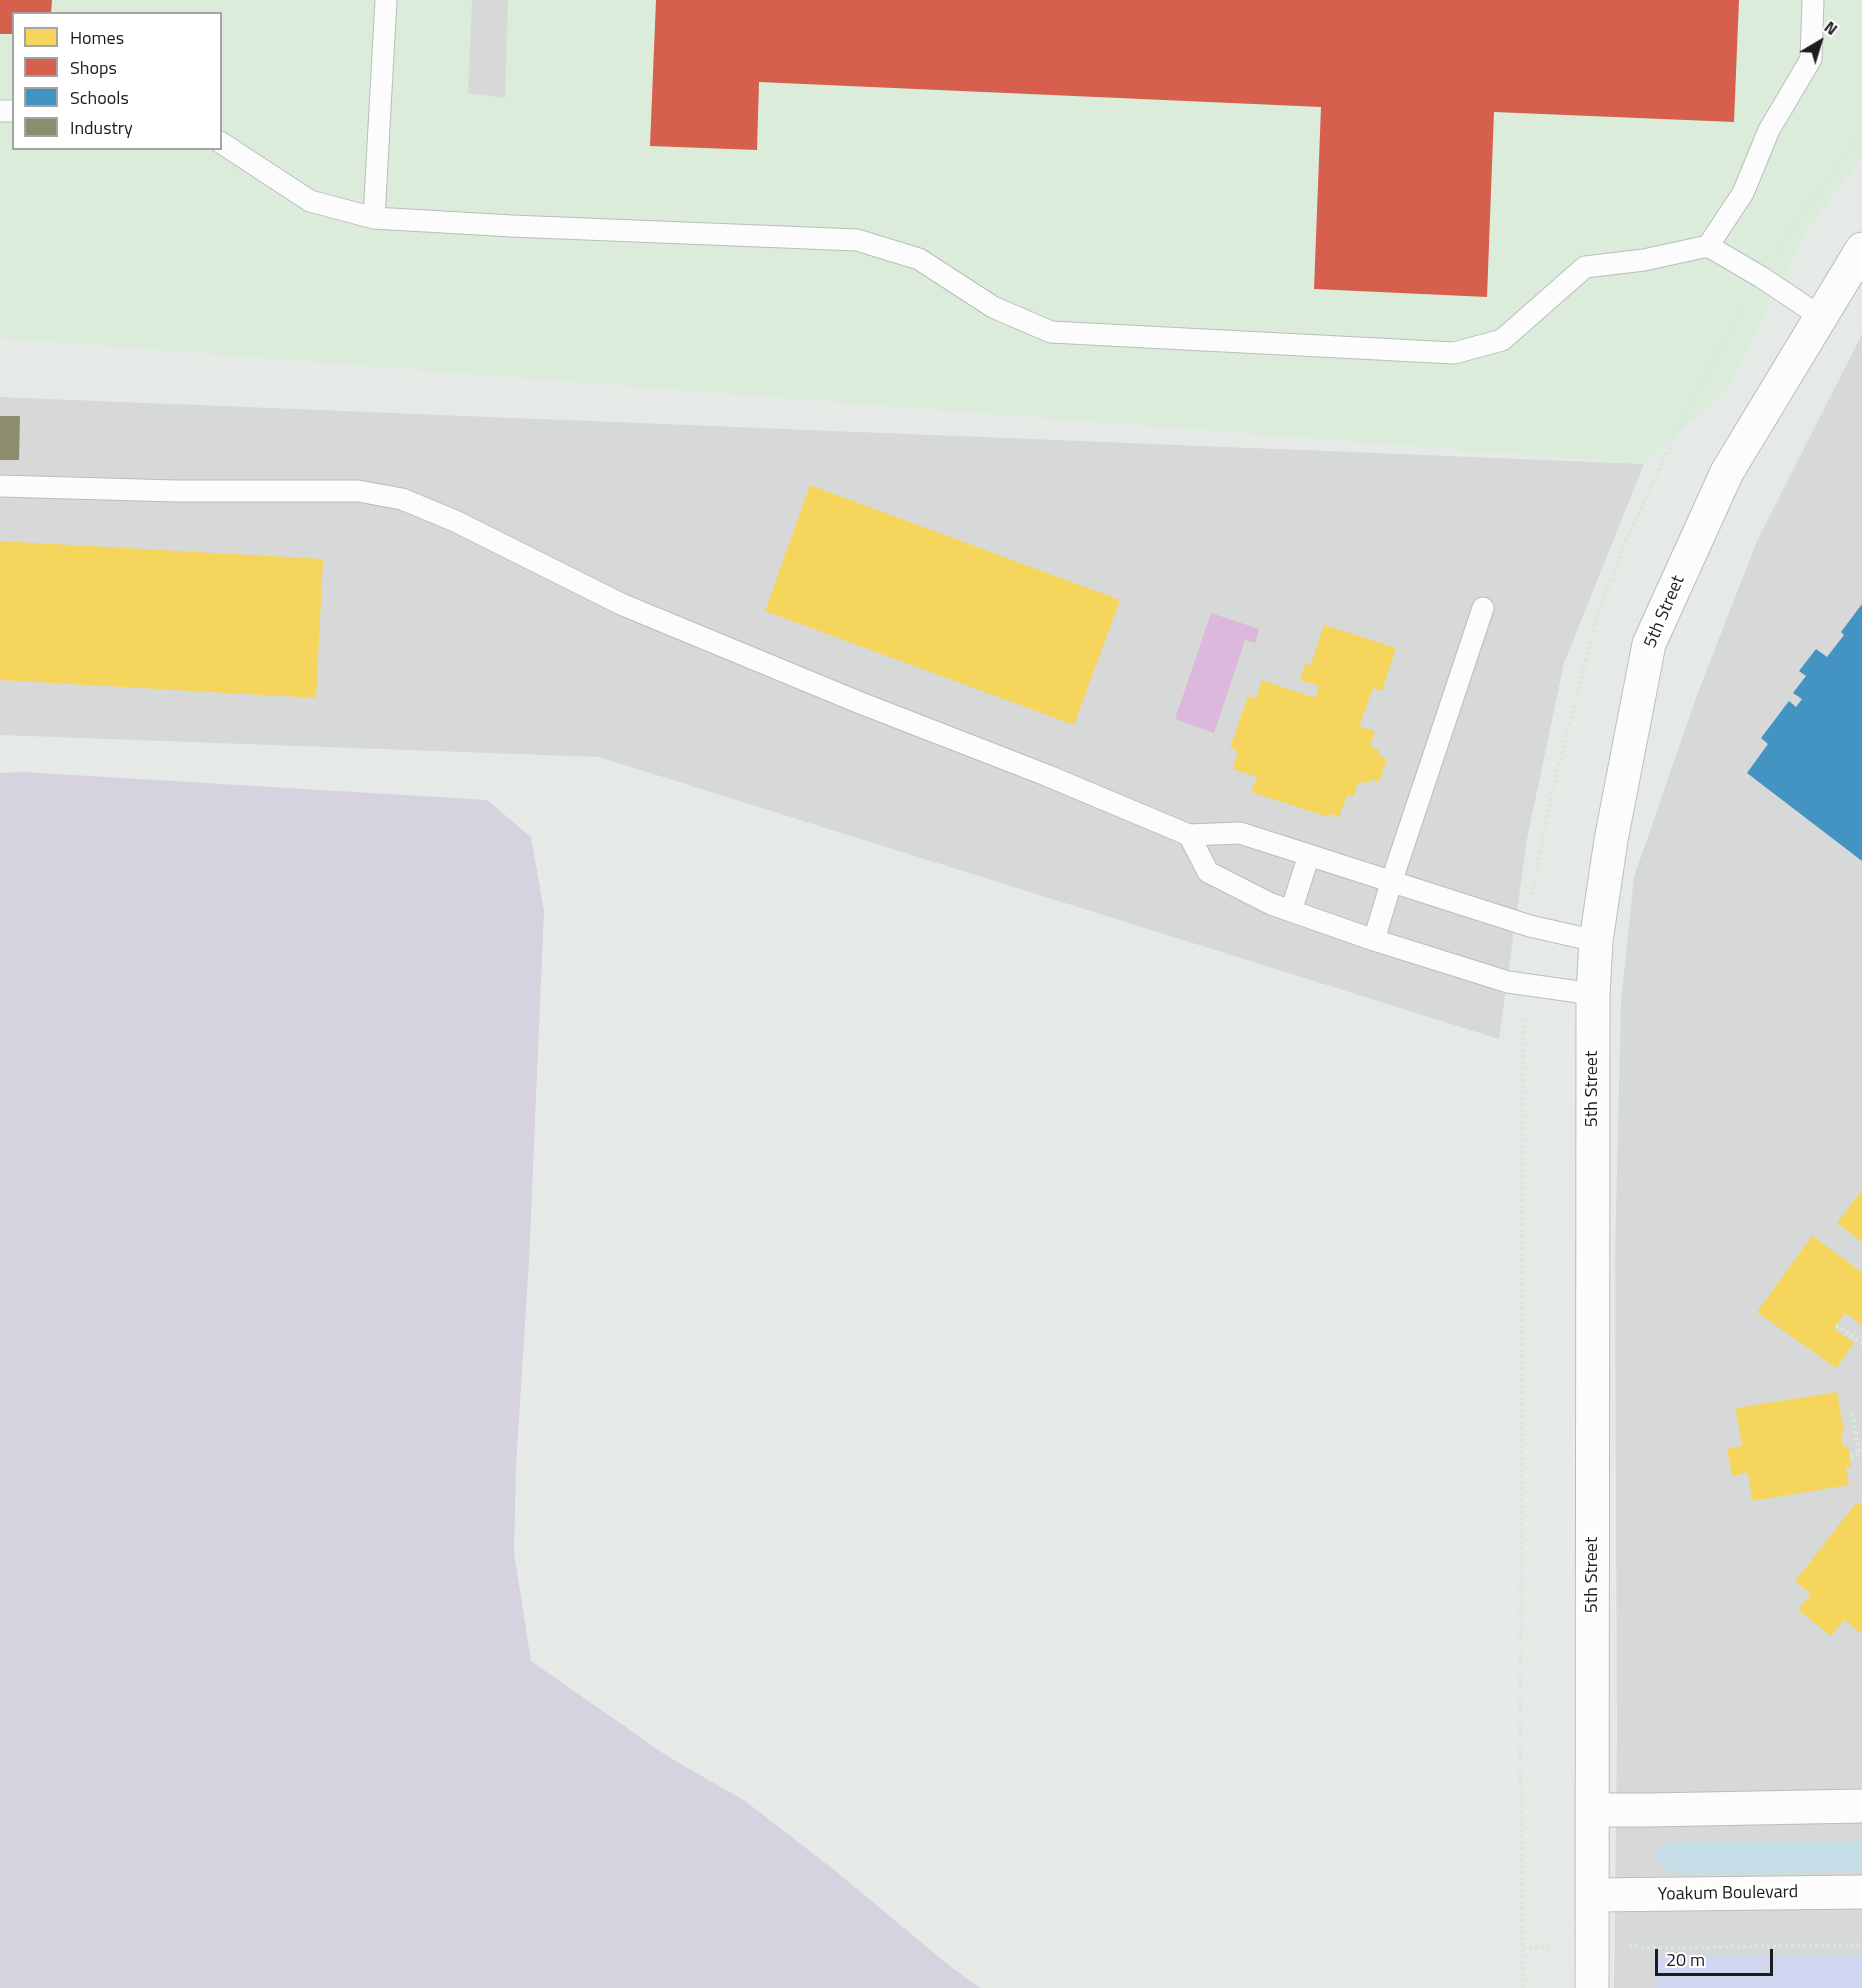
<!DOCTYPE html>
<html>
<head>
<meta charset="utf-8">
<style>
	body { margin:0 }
	#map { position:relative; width:1862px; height:1988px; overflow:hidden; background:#e5eae7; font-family:"Titillium Web",sans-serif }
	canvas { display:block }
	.legend { position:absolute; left:12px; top:12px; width:210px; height:138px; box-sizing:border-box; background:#fff; border:2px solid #a4a4a4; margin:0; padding:8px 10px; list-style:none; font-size:18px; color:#1c1c1c }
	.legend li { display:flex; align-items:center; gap:12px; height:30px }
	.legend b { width:30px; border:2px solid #a4a4a4 }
	.north { position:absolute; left:1790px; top:12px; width:60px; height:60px; -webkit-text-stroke:4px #fff; paint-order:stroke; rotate:38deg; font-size:16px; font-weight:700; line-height:24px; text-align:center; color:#1c1c1c }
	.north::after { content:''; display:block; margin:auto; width:21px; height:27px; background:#1c1c1c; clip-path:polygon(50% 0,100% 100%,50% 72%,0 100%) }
	.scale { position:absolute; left:1655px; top:1949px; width:118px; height:27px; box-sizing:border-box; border:3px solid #1c1c1c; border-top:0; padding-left:8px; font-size:18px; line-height:21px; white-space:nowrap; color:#1c1c1c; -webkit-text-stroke:4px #fff; paint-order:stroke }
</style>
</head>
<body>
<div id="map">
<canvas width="1862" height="1988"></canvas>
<ul class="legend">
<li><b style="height:16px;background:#f6d55c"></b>Homes</li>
<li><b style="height:16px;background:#d6604d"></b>Shops</li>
<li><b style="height:16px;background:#4393c3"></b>Schools</li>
<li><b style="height:16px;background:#8c8c6e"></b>Industry</li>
</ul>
<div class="north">N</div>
<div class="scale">20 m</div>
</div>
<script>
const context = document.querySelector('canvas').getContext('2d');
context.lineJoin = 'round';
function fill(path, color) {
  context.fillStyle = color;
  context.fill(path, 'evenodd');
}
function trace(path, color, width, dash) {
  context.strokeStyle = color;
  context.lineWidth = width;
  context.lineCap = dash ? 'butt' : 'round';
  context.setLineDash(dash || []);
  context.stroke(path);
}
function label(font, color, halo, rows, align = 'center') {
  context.font = font + ' "Titillium Web",sans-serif';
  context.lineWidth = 6;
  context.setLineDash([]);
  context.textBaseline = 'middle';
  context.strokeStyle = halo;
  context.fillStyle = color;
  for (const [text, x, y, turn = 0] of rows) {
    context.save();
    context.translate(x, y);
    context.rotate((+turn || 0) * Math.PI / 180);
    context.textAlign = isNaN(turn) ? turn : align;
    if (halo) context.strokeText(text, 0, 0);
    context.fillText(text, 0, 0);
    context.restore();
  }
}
fill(new Path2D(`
	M1862,334V1988H1614L1617,1736L1615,1257L1621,1002L1634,877L1697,695L1757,541Z
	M0,397L1644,464L1564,663L1527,839L1499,1039L599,757L0,735Z`), '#d6d9d7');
fill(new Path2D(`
	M0,0H1862V157L1810,226L1731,385L1644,464L0,338ZM14,14H220V148H14Z`), '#dcecdb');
fill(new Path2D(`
	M1862,1841V1872L1673,1874L1658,1862L1656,1855L1661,1846L1670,1842Z`), '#c4dde6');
fill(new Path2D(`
	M23,772L487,800L531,837L544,911L529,1260L516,1464L514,1553L531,1661L667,1756L745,1801L833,1869L951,1967L980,1988H0V773Z`), '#d6d2e0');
fill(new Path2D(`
	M1862,1955V1988H1655V1956Z`), '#d0d5f0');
fill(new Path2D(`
	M472,0H508L505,98L468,93Z`), '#d7d9d8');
fill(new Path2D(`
	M1211,613L1259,629L1255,643L1245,640L1214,733L1175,719Z`), '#ddb8dc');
fill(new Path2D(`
	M810,485L1120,600L1074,725L765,611Z
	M0,541L323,559L316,698L0,680Z
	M1324,625L1396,648L1382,691L1373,688L1359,726L1375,731L1370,747L1380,750L1378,755L1387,759L1379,782L1370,779L1368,784L1359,781L1353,797L1347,795L1339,817L1330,813L1329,817L1251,792L1257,777L1233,769L1238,751L1230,748L1248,696L1256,699L1262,680L1315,698L1319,686L1300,680L1306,663L1311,665Z
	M1862,1190V1242L1837,1223Z
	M1812,1236L1862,1272V1325L1845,1313L1836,1325L1834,1329L1854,1343L1836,1368L1757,1312Z
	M1837,1392L1844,1432L1841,1433L1843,1447L1848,1446L1851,1467L1846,1468L1849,1485L1752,1501L1748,1473L1732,1476L1727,1449L1742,1446L1736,1408Z
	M1857,1502L1862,1506V1634L1844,1620L1831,1636L1798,1610L1811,1594L1795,1581Z`), '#f6d55c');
fill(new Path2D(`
	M0,0H52L51,14H14V34H0Z
	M656,0H1739L1734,122L1494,112L1487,297L1314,289L1321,107L759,82L757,150L650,146Z`), '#d6604d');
fill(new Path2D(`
	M1862,604V861L1747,773L1768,744L1761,738L1789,701L1796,707L1802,699L1793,693L1806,676L1799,671L1816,649L1827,657L1844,635L1841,632Z`), '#4393c3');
fill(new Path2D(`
	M0,416H20L19,460H0Z`), '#8c8c6e');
const service = new Path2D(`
	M1813,0L1811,59L1769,130L1743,193L1708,246L1761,277L1821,317
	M0,111H14
	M220,142L310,201L374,218L512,226L857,240L919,259L993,307L1051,332L1454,353L1502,340L1585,267L1644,260L1708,246
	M374,218L386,0
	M0,486L176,491H358L402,499L455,521L621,604L858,702L1046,775L1189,835L1240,833L1530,926L1596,941
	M1189,835L1208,872L1271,904L1374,940L1508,982L1593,994
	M1291,911L1309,855
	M1374,940L1391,883L1483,608`);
const minor = new Path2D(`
	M1594,1810H1649L1862,1806
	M1594,1895L1862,1892`);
const tertiary = new Path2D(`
	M1592,1988L1593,994L1596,941L1611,840L1649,644L1727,472L1862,249`);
trace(service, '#bbbdbc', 23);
trace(minor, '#bbbdbc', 35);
trace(tertiary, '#bbbdbc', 35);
trace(new Path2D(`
	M1776,252L1788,233L1862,133
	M1532,895L1551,795L1598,613L1625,543L1690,403L1745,304
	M1836,1325L1862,1343
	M1850,1456L1859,1455L1852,1410
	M1629,1946L1649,1948L1862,1945
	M1523,1948L1555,1946
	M1523,1988L1520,1745L1523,1016`), '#d9e9d9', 4, [3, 3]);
trace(service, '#fbfcfb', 21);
trace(minor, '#fbfcfb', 33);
trace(tertiary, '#fbfcfb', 33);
label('18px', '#1c1c1c', '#fff', [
	["5th Street",1665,612,-67],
	["5th Street",1593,1089,-90],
	["5th Street",1593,1575,-90],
	["Yoakum Boulevard",1728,1894,-1]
]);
</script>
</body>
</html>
